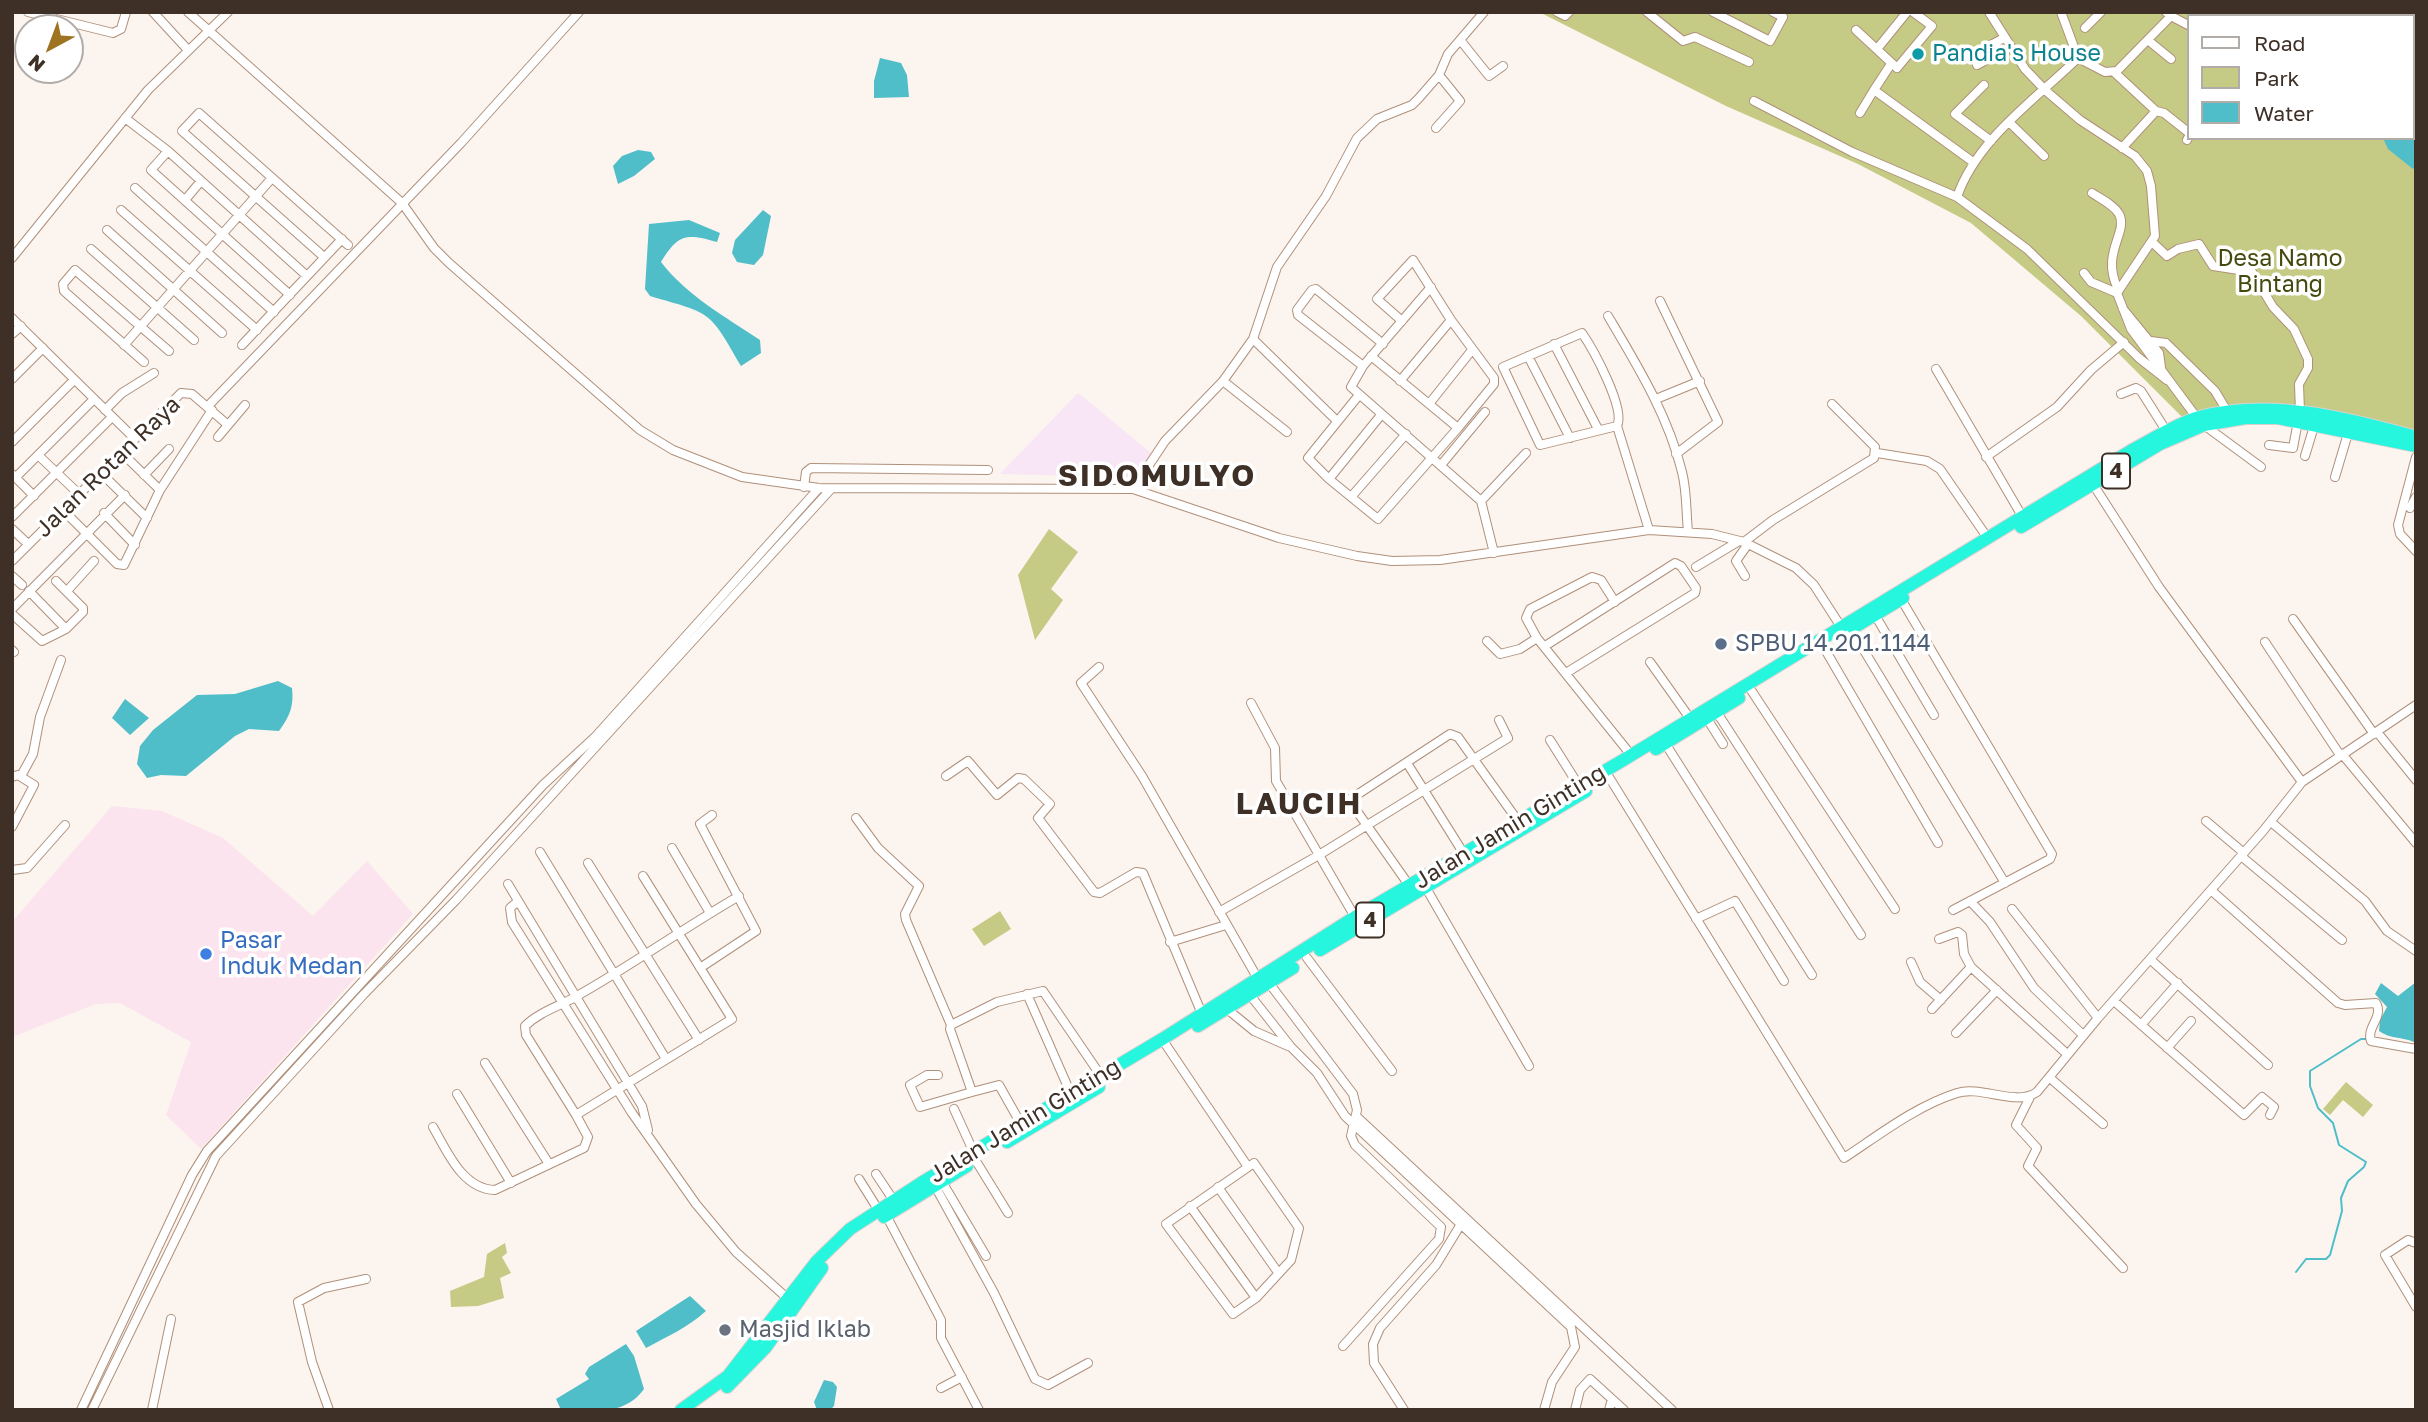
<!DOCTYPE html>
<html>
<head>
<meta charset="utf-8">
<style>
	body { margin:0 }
	#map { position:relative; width:2428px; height:1422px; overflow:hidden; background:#fbf4ef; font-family:"Golos Text",sans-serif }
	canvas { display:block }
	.frame { position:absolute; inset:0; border:14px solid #3e3027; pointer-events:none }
	.legend { position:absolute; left:2187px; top:14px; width:228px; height:126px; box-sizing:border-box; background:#fff; border:2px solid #b2aca9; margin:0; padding:9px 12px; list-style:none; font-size:21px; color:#3e3027 }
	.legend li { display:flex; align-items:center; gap:14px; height:35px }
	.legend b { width:35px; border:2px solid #b2aca9 }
	.north { position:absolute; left:14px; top:14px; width:70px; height:70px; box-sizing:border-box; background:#fff; border:2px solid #b2aca9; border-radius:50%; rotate:221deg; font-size:19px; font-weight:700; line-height:28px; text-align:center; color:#3e3027 }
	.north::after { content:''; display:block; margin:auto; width:24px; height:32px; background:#9e7322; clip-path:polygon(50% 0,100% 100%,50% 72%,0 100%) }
</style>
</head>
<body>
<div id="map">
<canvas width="2428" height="1422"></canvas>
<div class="frame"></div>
<ul class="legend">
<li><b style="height:9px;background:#fff"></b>Road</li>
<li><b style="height:19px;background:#c5cb84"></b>Park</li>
<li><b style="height:19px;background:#4fbec9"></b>Water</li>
</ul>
<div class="north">N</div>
</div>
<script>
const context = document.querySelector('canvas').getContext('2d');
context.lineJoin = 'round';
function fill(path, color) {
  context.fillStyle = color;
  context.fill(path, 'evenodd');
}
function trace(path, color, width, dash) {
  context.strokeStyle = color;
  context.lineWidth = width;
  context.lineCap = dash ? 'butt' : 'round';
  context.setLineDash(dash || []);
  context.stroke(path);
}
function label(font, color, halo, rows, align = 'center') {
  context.font = font + ' "Golos Text",sans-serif';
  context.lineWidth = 7;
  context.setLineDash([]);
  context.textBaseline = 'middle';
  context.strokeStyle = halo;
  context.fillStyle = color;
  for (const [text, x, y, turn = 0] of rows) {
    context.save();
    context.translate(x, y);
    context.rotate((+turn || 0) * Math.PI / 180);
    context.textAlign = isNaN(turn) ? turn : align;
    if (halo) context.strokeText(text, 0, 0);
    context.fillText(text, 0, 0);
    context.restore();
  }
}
fill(new Path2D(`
	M112,806L162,811L223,838L313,916L367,861L413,914L201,1149L166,1115L191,1042L120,1003L96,1004L12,1037V922Z`), '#fce4ee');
fill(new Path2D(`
	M1078,393L1151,453L1137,477L1000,474Z`), '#f8e5f5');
fill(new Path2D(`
	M1539,12H2416V431C2359,419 2236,381 2189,424L2081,316L1971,223L1858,164L1726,106ZM2188,16H2412V138H2188Z
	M1049,529L1078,552L1051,589L1063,600L1035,640L1018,575Z
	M1000,911L1011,929L984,946L972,929Z
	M2346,1082L2373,1105L2363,1117L2343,1100L2330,1115L2323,1109Z
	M505,1243L507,1253L502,1257L511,1273L500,1278L504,1298L478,1306L451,1307L450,1291L484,1277L487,1254Z`), '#c5cb84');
fill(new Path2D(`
	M880,58L901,63L907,75L909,97L874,98V81Z
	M2416,86V165L2413,169L2388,149L2383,138H2412V89Z
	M638,150L651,152L655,159L634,176L618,184L613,166L622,156Z
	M763,210L771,216L763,255L754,265L737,262L732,253L735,240Z
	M689,220L720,233L717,242C686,233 678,234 661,262C687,296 726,317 760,340L761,353L741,366C709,310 712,314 650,296L645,289L649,224Z
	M278,681L292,688C294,706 290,716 279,731L249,729L235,736L186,776L161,775L147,778L137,764L140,746L153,730L197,695L235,694Z
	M125,699L149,718L130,735L112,718Z
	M2416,982V1043C2402,1036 2392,1040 2379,1031L2380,1020L2387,1007L2375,994L2381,983L2398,996Z
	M690,1296L706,1311C687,1328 668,1336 646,1348L636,1331Z
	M626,1344L634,1356L644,1389C624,1417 592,1410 561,1410L556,1399L589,1379L585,1374L589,1367Z
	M824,1380L833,1382L837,1387L834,1406L830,1410H817L814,1402Z`), '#4fbec9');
trace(new Path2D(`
	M2296,1272L2306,1259H2326L2330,1255L2342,1211L2341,1198L2348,1181L2364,1167L2366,1162L2339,1145L2333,1123L2318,1108L2310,1086V1071L2361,1039H2368`), '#4fbec9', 2);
const minor = new Path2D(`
	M28,12L113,33L121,29L126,12
	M153,12L188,50
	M188,12L402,203L434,248L449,263L640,430L673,450L742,477L819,488L1133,489L1279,538L1357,556L1392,561L1440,560L1649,530L1712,534L1744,542L1796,568L1814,585L1845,633
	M1557,12L1565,16L1569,12
	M1647,12L1683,41L1695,37L1749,62
	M1713,12L1770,41L1783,17L1773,12
	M1989,12L2025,69L2045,90L2080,120L2135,156L2147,171L2151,186L2155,236L2117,293L2131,329L2197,418
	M2061,12L2078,58
	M2282,12L2289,16
	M2171,16L2188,25
	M2275,16L2277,12
	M2085,28L2101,12
	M1856,30L1897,68L1932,26L1913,12
	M1461,41L1489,76L1503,66
	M2149,41L2171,59
	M1877,49L1907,12
	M1891,64L1874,90L1973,162
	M1977,65L1988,59L1987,47L2004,38
	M2114,72L2156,111
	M1984,85L1955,114L1991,141
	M1754,101L1852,152L1957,197L2027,249L2139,358L2167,380
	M1860,113L1874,90
	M125,118L168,151L307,276
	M2010,123L2044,156
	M1436,128L1460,101L1439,75
	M2187,140L2188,138
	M2122,148L2156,111L2164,113L2188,132
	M168,151L151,170L290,295
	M135,188L274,312
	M2092,193C2101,199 2114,205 2119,214C2129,232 2100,253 2118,289
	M1957,197C1977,139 2035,100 2078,58L2105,72L2117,71L2171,16L2166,12
	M185,200L201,181
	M121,210L257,330
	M107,230L222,333
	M2152,242L2167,256L2178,249L2199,244L2213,266L2252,272L2273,307L2294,329L2308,359V368L2299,384L2300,412
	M91,249L194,340
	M324,257L182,131L199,113L348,245
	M12,258L148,90L228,12
	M2084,273L2091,282L2117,293
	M1431,287L1363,366L1351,387L1481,501L1494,553
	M1660,301L1718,422L1676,454
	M2123,309L2159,353L2161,367
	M1608,316C1637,365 1668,415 1682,472C1687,491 1686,512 1688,531
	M12,318L135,439
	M1402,321L1377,299L1413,260L1451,320L1494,378V384L1458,428
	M12,334L21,326
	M1253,339L1337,421
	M2151,341L2166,343L2215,391L2227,411
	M1554,344L1598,429
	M124,345L272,178
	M242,345L342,239
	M1528,356L1570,438
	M144,362L64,291L63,284L75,270L169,351
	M1363,366L1298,315L1297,310L1312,290L1316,289L1383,344
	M1936,369L2022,516
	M12,379L43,348
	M1223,381L1287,432
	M1400,381L1451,320
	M2121,394L2136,388L2141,391L2167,432
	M1359,395L1308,458L1329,479L1381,415
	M1656,399L1700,381
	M1429,404L1472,350
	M208,406L461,143L579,12
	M105,410L122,393L154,373
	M2204,425L2261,467
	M1617,426C1626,409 1593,349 1582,333L1503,367L1540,445L1617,426L1649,530
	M218,437L245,405
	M12,442L74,380
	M2269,445L2293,448L2298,421
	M121,452L160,490
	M1877,453L1927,461L1940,469L1987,537
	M38,455L79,494
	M2305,456L2315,423
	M1986,457L2057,407L2091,370L2124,342
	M2416,457L2398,525L2400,534L2416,551
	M1441,465L1485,412
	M101,473L147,518
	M12,474L34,496
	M144,475L169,449
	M16,477L94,399
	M2335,477L2349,430
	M1329,479L1378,519L1458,428L1371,356
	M2091,481L2159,587L2302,782
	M804,487L806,472L811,468L988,470
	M1133,489L1165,441L1223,381L1253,339L1277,267L1326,196L1357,138L1377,119L1412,105L1419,98L1439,75L1448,54L1484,12
	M1351,497L1406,434
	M1481,501L1526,453
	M2410,508L2416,497
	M63,510L117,564L124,565L160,490L212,410
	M104,513L135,545
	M12,517L112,417
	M12,529L28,544
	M1744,542L1773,520L1874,458L1875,447L1832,404
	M12,561L181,393L192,394L228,425
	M1696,567L1739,541
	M12,576L22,585
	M1745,576L1736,561L1748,544
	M29,591L66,629
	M67,591L94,561
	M1901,599L2052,854L2050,859L1953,910
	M1615,602L1601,580L1592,577L1530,609L1526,618L1537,638L1631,755
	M12,609L125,495
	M12,614L42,641L66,629L83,612V608L56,581
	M1875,615L1934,715
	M2293,619L2374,734
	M1851,629L2005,883
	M1487,641L1500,654L1520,649L1537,638
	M2265,642L2340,755
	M1545,646L1675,563L1681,566L1696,588L1695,593L1566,673
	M1823,646L1938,843
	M12,650L14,652
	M1650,662L1689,717
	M1099,667L1081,683L1142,776L1258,979
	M1751,690L1895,909
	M1251,703L1275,748L1276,781L1319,855L1508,738L1499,720
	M1716,711L1861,935
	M1706,717L1723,744
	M2377,732L2416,780
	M1550,740L1579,786
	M1665,743L1812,975
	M2342,754L2416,843
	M1407,763L1464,854
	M21,776L33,754L40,717L61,660
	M946,776L968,761L997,795L1018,778L1024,779L1050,804L1038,818L1094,892L1100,893L1136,872L1143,873L1202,1014
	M12,777L18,775L34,785L12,827
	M1609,777L1844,1158C1879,1135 1916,1106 1957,1093C1981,1085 2016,1107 2037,1092L2098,1018L2263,831L2302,782L2416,705
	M856,818L878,848L919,886L905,914L906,920L951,1025L950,1029L972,1092L999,1085L1021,1124
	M2206,821L2244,853
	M2271,822L2365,901L2387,931L2416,951
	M672,848L710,913
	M540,852L666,1059
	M2241,856L2342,940
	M588,863L699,1040
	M12,870L27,868L65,825
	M643,876L732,1019L576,1115L526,1035L525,1026C539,1012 560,1006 577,996C632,965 684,928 739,896
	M508,884L642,1106L648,1130
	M1411,888L1349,800L1450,734L1458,737L1518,821
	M1426,888L1529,1066
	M2212,891L2338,1003L2345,1005L2376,1003C2384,1017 2366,1027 2371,1041L2416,1049
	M1970,901L1990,922L2034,988L2083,1035
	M517,902L510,908L512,922L632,1113L696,1204L736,1252L787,1298
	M2012,909L2098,1018
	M1219,912L1319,855L1355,917
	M1696,919L1735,901L1784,981
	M1939,939L1958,932L1962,935L1964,954L1971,967L2067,1054
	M1170,942L1226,925
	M1307,958L1392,1071
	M2152,961L2268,1065
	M1911,962L1920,982L1941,1000
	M700,968L756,931L700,824L712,815
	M1269,983L1353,1094L1357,1110L1351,1136L1355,1145L1441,1227L1439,1239L1343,1346
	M1027,994L1071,1094
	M1250,995L1291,1047L1317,1073L1345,1116L1571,1327L1575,1347L1552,1382L1544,1410
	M2114,1001L2244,1115L2262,1097L2274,1107L2270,1115
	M1227,1009L1254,1031L1288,1046
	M1932,1009L1971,967
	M951,1025L997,1002L1043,991L1101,1076
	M2141,1025L2178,983
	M1956,1033L1997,990
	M1166,1045L1248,1167
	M2167,1048L2191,1021
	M485,1063L549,1164
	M938,1075H927L910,1085L920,1107L972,1092
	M2050,1078L2103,1124
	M457,1094L511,1183
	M2030,1097L2016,1125L2037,1148L2028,1166L2123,1268
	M954,1109L974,1153
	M1357,1117L1672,1410
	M433,1127C447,1151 462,1189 495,1190L584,1148L588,1137L576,1115
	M976,1161L1008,1213
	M1254,1163L1299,1228L1291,1260L1256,1298L1233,1314L1166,1224Z
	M876,1174L894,1201
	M859,1179L879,1211
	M941,1180L986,1256
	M935,1186L994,1293L1035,1379L1048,1385L1088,1363
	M1218,1187L1277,1271
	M1190,1206L1256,1298
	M886,1215L941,1320V1338L979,1410
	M2416,1243L2408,1240L2385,1255L2416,1307
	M941,1388L962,1377
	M81,1410L192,1175L207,1151L543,785L595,737L819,488
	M92,1410L216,1156L364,994L456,900L831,489
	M152,1410L171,1319
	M329,1410L312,1362L298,1302L324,1288L366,1279
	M1404,1410L1374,1363L1373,1344L1380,1328L1436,1265L1461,1224
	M1575,1410L1580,1390L1590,1379L1624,1410
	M1609,1410L1612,1399`);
const highway = new Path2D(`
	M2021,527L2160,444L2204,425L2245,418H2278L2416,446
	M1853,628L1903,598
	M1656,749L1739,698
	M1320,950L1586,791
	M1198,1026L1293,968
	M1007,1142L1099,1087
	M884,1217L967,1166
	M727,1387L766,1347L822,1268
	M681,1410L728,1376L817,1261L850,1229L921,1183L1164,1038L1355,917L1620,762L2132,450C2153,439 2176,424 2199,417C2270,398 2347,418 2416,437`);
trace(minor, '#b0907a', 10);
trace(highway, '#d5d1cf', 14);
trace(minor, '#fff', 8);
trace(highway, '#27f6df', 12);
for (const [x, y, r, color] of [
	[1918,54,7,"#0f9aa8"],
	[1721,644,7,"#5c6f8a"],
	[206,954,7,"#3f7fe0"],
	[725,1330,7,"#6b7280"]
]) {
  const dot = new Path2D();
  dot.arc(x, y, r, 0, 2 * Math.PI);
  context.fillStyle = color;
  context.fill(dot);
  trace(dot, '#fff', 2.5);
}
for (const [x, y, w] of [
	[2116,471,28],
	[1370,920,28]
]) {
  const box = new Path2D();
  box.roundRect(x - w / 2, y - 17.5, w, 35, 5);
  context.fillStyle = '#fff';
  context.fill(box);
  trace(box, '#3e3027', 2);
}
label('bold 21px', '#3e3027', null, [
	["4",2116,471],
	["4",1370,920]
]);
label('23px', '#0d838f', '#fff', [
	["Pandia's House",1932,54]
], 'left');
label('23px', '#46490d', '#fff', [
	["Desa Namo",2280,259],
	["Bintang",2280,285]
]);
label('23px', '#3e3027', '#fff', [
	["Jalan Rotan Raya",108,467,-44],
	["Jalan Jamin Ginting",1510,827,-31],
	["Jalan Jamin Ginting",1025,1121,-31]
]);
label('23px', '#4e5e75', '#fff', [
	["SPBU 14.201.1144",1735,644]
], 'left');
label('23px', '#366cbe', '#fff', [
	["Pasar",220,941],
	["Induk Medan",220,967]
], 'left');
label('23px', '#5b616d', '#fff', [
	["Masjid Iklab",739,1330]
], 'left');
context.letterSpacing = '2px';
label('bold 30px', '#3e3027', '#fff', [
	["SIDOMULYO",1157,476],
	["LAUCIH",1299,804]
]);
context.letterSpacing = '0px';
</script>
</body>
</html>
